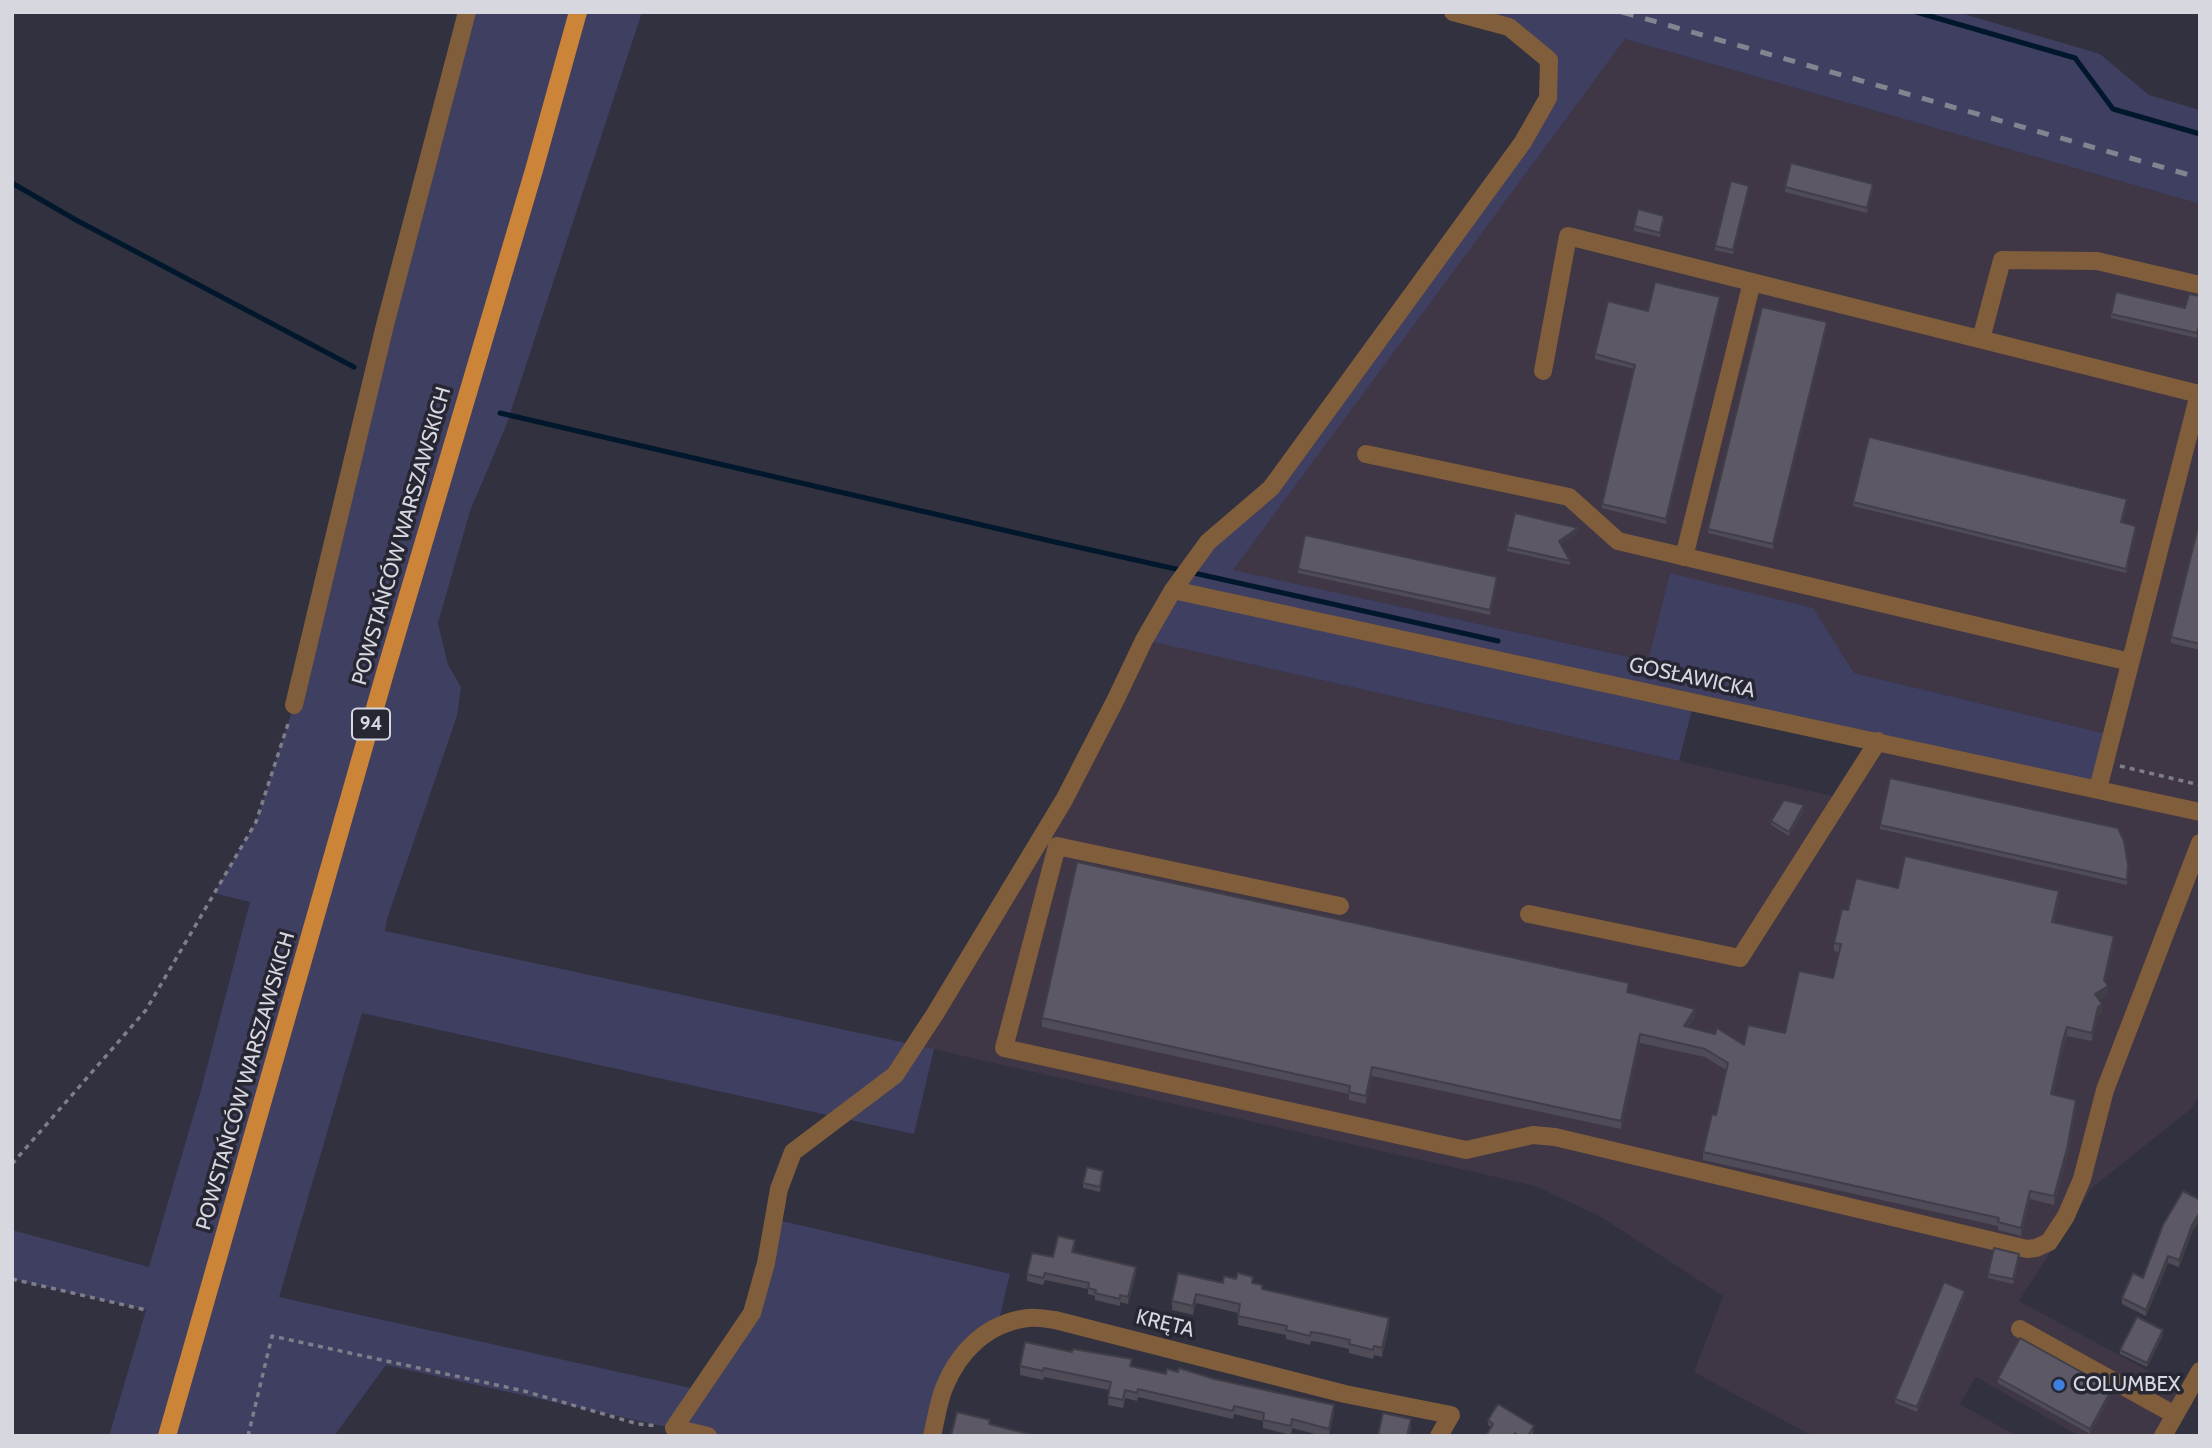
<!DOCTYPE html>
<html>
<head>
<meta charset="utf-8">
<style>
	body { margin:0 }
	#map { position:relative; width:2212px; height:1448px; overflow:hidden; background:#31313f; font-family:Cabin,sans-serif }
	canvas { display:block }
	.frame { position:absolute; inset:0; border:14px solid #d6d7df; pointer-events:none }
</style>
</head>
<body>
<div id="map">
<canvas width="2212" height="1448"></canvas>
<div class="frame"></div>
</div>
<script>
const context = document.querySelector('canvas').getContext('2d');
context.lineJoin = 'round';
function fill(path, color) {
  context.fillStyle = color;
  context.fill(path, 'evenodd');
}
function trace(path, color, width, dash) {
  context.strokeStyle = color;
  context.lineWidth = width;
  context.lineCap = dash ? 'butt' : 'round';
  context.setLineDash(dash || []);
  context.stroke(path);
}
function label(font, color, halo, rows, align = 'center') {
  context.font = font + ' Cabin,sans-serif';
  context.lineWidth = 7;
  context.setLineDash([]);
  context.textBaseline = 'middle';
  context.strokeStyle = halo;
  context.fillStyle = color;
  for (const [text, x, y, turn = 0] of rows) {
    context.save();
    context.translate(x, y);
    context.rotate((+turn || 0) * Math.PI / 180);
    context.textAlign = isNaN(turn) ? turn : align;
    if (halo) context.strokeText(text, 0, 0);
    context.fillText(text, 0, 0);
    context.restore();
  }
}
fill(new Path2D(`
	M1625,39L2200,204V1095L2191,1109L2092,1188L2019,1301L2188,1392L2163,1436H2079L1976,1377L1960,1404L2013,1434L2012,1436H1812L1694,1372L1723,1296L1601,1217L1535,1186L915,1045L935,1014L1144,640L1842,798L1878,741L2111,735L1854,673L1812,608L1649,661L1232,570Z`), '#3f3646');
fill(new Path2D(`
	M467,12H642L506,426L470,511L438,623L448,665L461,687L457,716L387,919L385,931L934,1049L914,1134L362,1013L279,1297L700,1390L752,1313L773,1219L1010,1274L997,1328L976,1339L932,1436H708L386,1365L334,1436H109L146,1310L12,1279V1230L149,1267L201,1090L250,902L214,893L256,822L294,705Z
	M1453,12H1957L2100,54L2149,95L2200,110V204L1625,39L1233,570L1648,661L1670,573L1813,608L1854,673L2111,735L2098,789L1694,702L1679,761L1144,640L1173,590L1271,488L1548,98L1549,60L1509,27Z`), '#3f3f61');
trace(new Path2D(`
	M1916,12L2075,58L2113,109L2200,134
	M12,183L76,220L354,367
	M500,413L1055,542L1498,641`), '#01172c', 5);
trace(new Path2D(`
	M2120,766L2200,785
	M12,1164L146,1010L256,822L289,721
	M12,1279L146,1310
	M248,1436L272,1336L524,1391L638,1424L658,1426`), '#7d7e89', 3.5, [5, 5]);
trace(new Path2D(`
	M1981,339L2002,260L2097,261L2200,285
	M1543,371L1568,236L2199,394L2098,789
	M1366,454L1569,497L1618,541L2130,662
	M1684,557L1752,282
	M1173,590L2200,812
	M294,705L385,325L467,12
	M1340,906L1057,846L1004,1048L1466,1150L1533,1135L1555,1137L2027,1249L2036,1248L2049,1242L2066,1216L2082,1179L2105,1090L2200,843
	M1529,914L1740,958L1878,741
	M2020,1329L2175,1415
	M708,1436L674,1428L752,1313L766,1263L779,1189L793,1152L895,1075L935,1014L1064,800L1116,699L1144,640L1173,590L1208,542L1271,488L1523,142L1548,98L1549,60L1509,27L1453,12
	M932,1436C936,1420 938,1403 944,1388C959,1351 987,1323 1028,1318C1037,1317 1047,1319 1055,1320L1345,1394L1451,1415L1439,1436
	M2163,1436L2200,1371`), '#805d3b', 18);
trace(new Path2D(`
	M167,1436L385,673L534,170L578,12`), '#cb8438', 18);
trace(new Path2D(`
	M1622,12L2200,178`), '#83848f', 5, [12, 12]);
fill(new Path2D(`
	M1785,187L1873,188L1867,213L1785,192Z
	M1749,190L1733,254L1715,250V246Z
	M1664,220L1660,237L1634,231V226Z
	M2200,296L2197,338L2111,318V314L2185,308Z
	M1720,302L1666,524L1602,508V504L1634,369L1595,359V354L1648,311Z
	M1827,327L1773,549L1708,533V529Z
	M1853,502L2127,504L2122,523L2136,531L2126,573L1853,506Z
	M2200,519V650L2171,643V637Z
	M1578,533L1561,544L1570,561V565L1507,551V547Z
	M1298,569L1497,582L1490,615L1298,573Z
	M1804,810L1789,836L1771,825V821Z
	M1880,825L2128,870L2127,885L1880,829Z
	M1898,888L2059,899L2054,923L2114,945L2105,982L2108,994L2099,1000L2102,1013L2098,1015L2092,1041L2067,1036L2063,1048L2053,1095L2076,1108L2067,1157L2054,1205L2030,1199L2021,1236L1998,1230V1226L1703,1160V1152L1716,1115L1726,1070L1705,1057L1640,1043L1621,1129L1372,1076L1366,1104L1349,1100V1094L1042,1027V1018L1629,992L1695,1017L1688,1027L1744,1045L1785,1033L1833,978L1839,952L1834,951V943L1848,910Z
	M1103,1175L1100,1192L1083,1188V1183Z
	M2200,1200V1219L2192,1232L2179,1267L2168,1263L2146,1316L2122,1304V1298L2143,1278Z
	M1075,1246L1073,1253L1136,1274L1128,1304L1120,1302V1306L1095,1300V1296L1088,1294V1289L1045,1280L1043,1285L1027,1281V1274L1053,1257Z
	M2019,1259L2013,1284L1988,1278V1274Z
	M1223,1283H1253L1262,1289L1389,1327L1382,1357L1374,1355L1373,1359L1349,1353V1349L1319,1342L1311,1341L1310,1345L1286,1339V1335L1238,1325V1313L1196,1303L1193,1315L1172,1310V1301Z
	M1965,1295L1917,1412L1895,1403V1399Z
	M2163,1335L2147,1367L2120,1354V1350Z
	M1020,1366L1132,1367L1334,1413L1329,1436H1323L1292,1428L1291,1435L1263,1428V1421L1234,1414L1233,1419L1138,1397L1137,1401L1125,1398L1123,1408L1108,1405L1109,1390L1044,1377L1043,1380L1020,1375Z
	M1998,1378L2112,1393L2090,1434L1998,1383Z
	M1488,1420L1534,1431L1531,1436H1486L1491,1427L1488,1425Z`), '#4f4c58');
fill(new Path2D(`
	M1749,186V190L1733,254V250Z
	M1720,297V302L1666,524V519Z
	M1827,322V327L1773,549V544Z
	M2136,526V531L2126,573V569Z
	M1578,528V533L1559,546V541Z
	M1804,805V810L1789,836V832Z
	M2059,891V899L2052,931V922Z
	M2114,936V945L2104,988V980Z
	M2108,986V994L2095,1002V994Z
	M2102,1004V1013L2098,1015L2092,1041V1033L2098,1007Z
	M1695,1009V1017L1684,1035V1026Z
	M2067,1027V1036L2051,1103V1094Z
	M1640,1034V1043L1621,1129V1121Z
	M1372,1067V1076L1366,1104V1096Z
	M2076,1100V1108L2067,1157L2054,1205V1196Z
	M2030,1191V1199L2021,1236V1228Z
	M2200,1212V1219L2192,1232L2179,1267V1260L2192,1225Z
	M2168,1256V1263L2146,1316V1310Z
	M1136,1267V1274L1128,1304V1297Z
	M1965,1291V1295L1917,1412V1407Z
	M1196,1294V1303L1193,1315V1306Z
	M1389,1318V1327L1382,1357V1348Z
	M2163,1330V1335L2147,1367V1363Z
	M2112,1389V1393L2090,1434V1429Z
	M1334,1405V1413L1329,1436V1429Z
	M1411,1419V1428L1409,1436H1407Z`), '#403e47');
const building = new Path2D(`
	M1791,163L1873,184L1867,208L1785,187Z
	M1731,181L1749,186L1733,250L1715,246Z
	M1638,209L1664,216L1660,233L1634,226Z
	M1655,282L1720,297L1666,519L1602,504L1635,365L1595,354L1608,301L1648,311Z
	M2116,292L2185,308L2189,294L2200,296V323L2197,333L2111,314Z
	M1762,307L1827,322L1773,544L1708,529Z
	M1869,437L2127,499L2121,522L2136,526L2126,569L1853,502Z
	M1515,513L1578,528L1559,541L1570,561L1507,547Z
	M2200,519V644L2171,637Z
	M1305,535L1497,577L1490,610L1298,569Z
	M1890,778L2118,828L2124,841L2128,865L2127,880L1880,825Z
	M1784,800L1804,805L1789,832L1771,821Z
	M1905,856L2059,891L2052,922L2114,936L2104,980L2108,986L2095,994L2102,1004L2098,1007L2092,1033L2067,1027L2063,1040L2051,1094L2076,1100L2067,1149L2054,1196L2030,1191L2021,1228L1998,1222L1999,1218L1703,1152L1712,1114L1716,1115L1728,1063L1705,1049L1640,1034L1621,1121L1372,1067L1366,1096L1349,1092L1350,1086L1042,1018L1077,862L1629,983L1627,992L1695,1009L1684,1026L1715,1034L1717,1028L1744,1045L1748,1025L1785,1033L1799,971L1833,978L1841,944L1834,943L1842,909L1848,910L1856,878L1898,888Z
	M1087,1167L1103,1171L1100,1187L1083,1183Z
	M2183,1191L2200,1200V1212L2192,1225L2179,1260L2168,1256L2146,1310L2122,1298L2133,1273L2143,1278L2163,1225Z
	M1058,1236L1075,1240L1072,1252L1136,1267L1128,1297L1120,1295V1299L1095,1293L1096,1290L1088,1288L1089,1283L1045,1273L1043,1278L1027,1274L1032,1253L1053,1257Z
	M1994,1248L2019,1254L2013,1279L1988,1274Z
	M1178,1273L1223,1283L1224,1276L1236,1279L1238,1273L1253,1277L1252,1283L1262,1285V1289L1389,1318L1382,1348L1374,1346L1373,1350L1349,1344L1350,1340L1319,1333L1311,1332L1310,1336L1286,1330L1287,1326L1238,1316L1240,1304L1196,1294L1193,1306L1172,1301Z
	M1944,1282L1965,1291L1917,1407L1895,1399Z
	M2137,1317L2163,1330L2147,1363L2120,1350Z
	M2020,1338L2112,1389L2090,1429L1998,1378Z
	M1025,1342L1072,1352L1073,1349L1132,1359L1130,1366L1166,1374L1167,1369L1178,1372L1179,1368L1214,1379L1334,1405L1329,1429L1292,1419L1291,1426L1263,1420L1264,1413L1234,1406L1233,1411L1138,1389L1137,1393L1125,1390L1123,1400L1108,1397L1111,1382L1044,1368L1043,1371L1020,1366Z
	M1498,1404L1534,1426L1528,1436H1519L1515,1433L1513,1436H1486L1493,1424L1488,1420Z
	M957,1412L990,1420L989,1424L1036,1436H951Z
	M1383,1413L1411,1419L1407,1436H1378Z`);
fill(building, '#5c5866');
trace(building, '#403e47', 2);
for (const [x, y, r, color] of [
	[2059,1385,7,"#3f7fe0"]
]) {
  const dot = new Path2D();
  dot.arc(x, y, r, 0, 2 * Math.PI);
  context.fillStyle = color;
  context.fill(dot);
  trace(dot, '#272734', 2.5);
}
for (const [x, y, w] of [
	[371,724,38]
]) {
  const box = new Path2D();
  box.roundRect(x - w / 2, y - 15.5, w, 31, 5);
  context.fillStyle = '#272734';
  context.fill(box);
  trace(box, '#d6d7df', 2);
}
label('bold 19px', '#d6d7df', null, [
	["94",371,724]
]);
label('21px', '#d6d7df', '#272734', [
	["POWSTAŃCÓW WARSZAWSKICH",402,536,-74],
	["GOSŁAWICKA",1692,678,12],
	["POWSTAŃCÓW WARSZAWSKICH",246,1081,-74],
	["KRĘTA",1165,1324,14]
]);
label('21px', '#d6d7df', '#272734', [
	["COLUMBEX",2073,1385]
], 'left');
</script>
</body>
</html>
